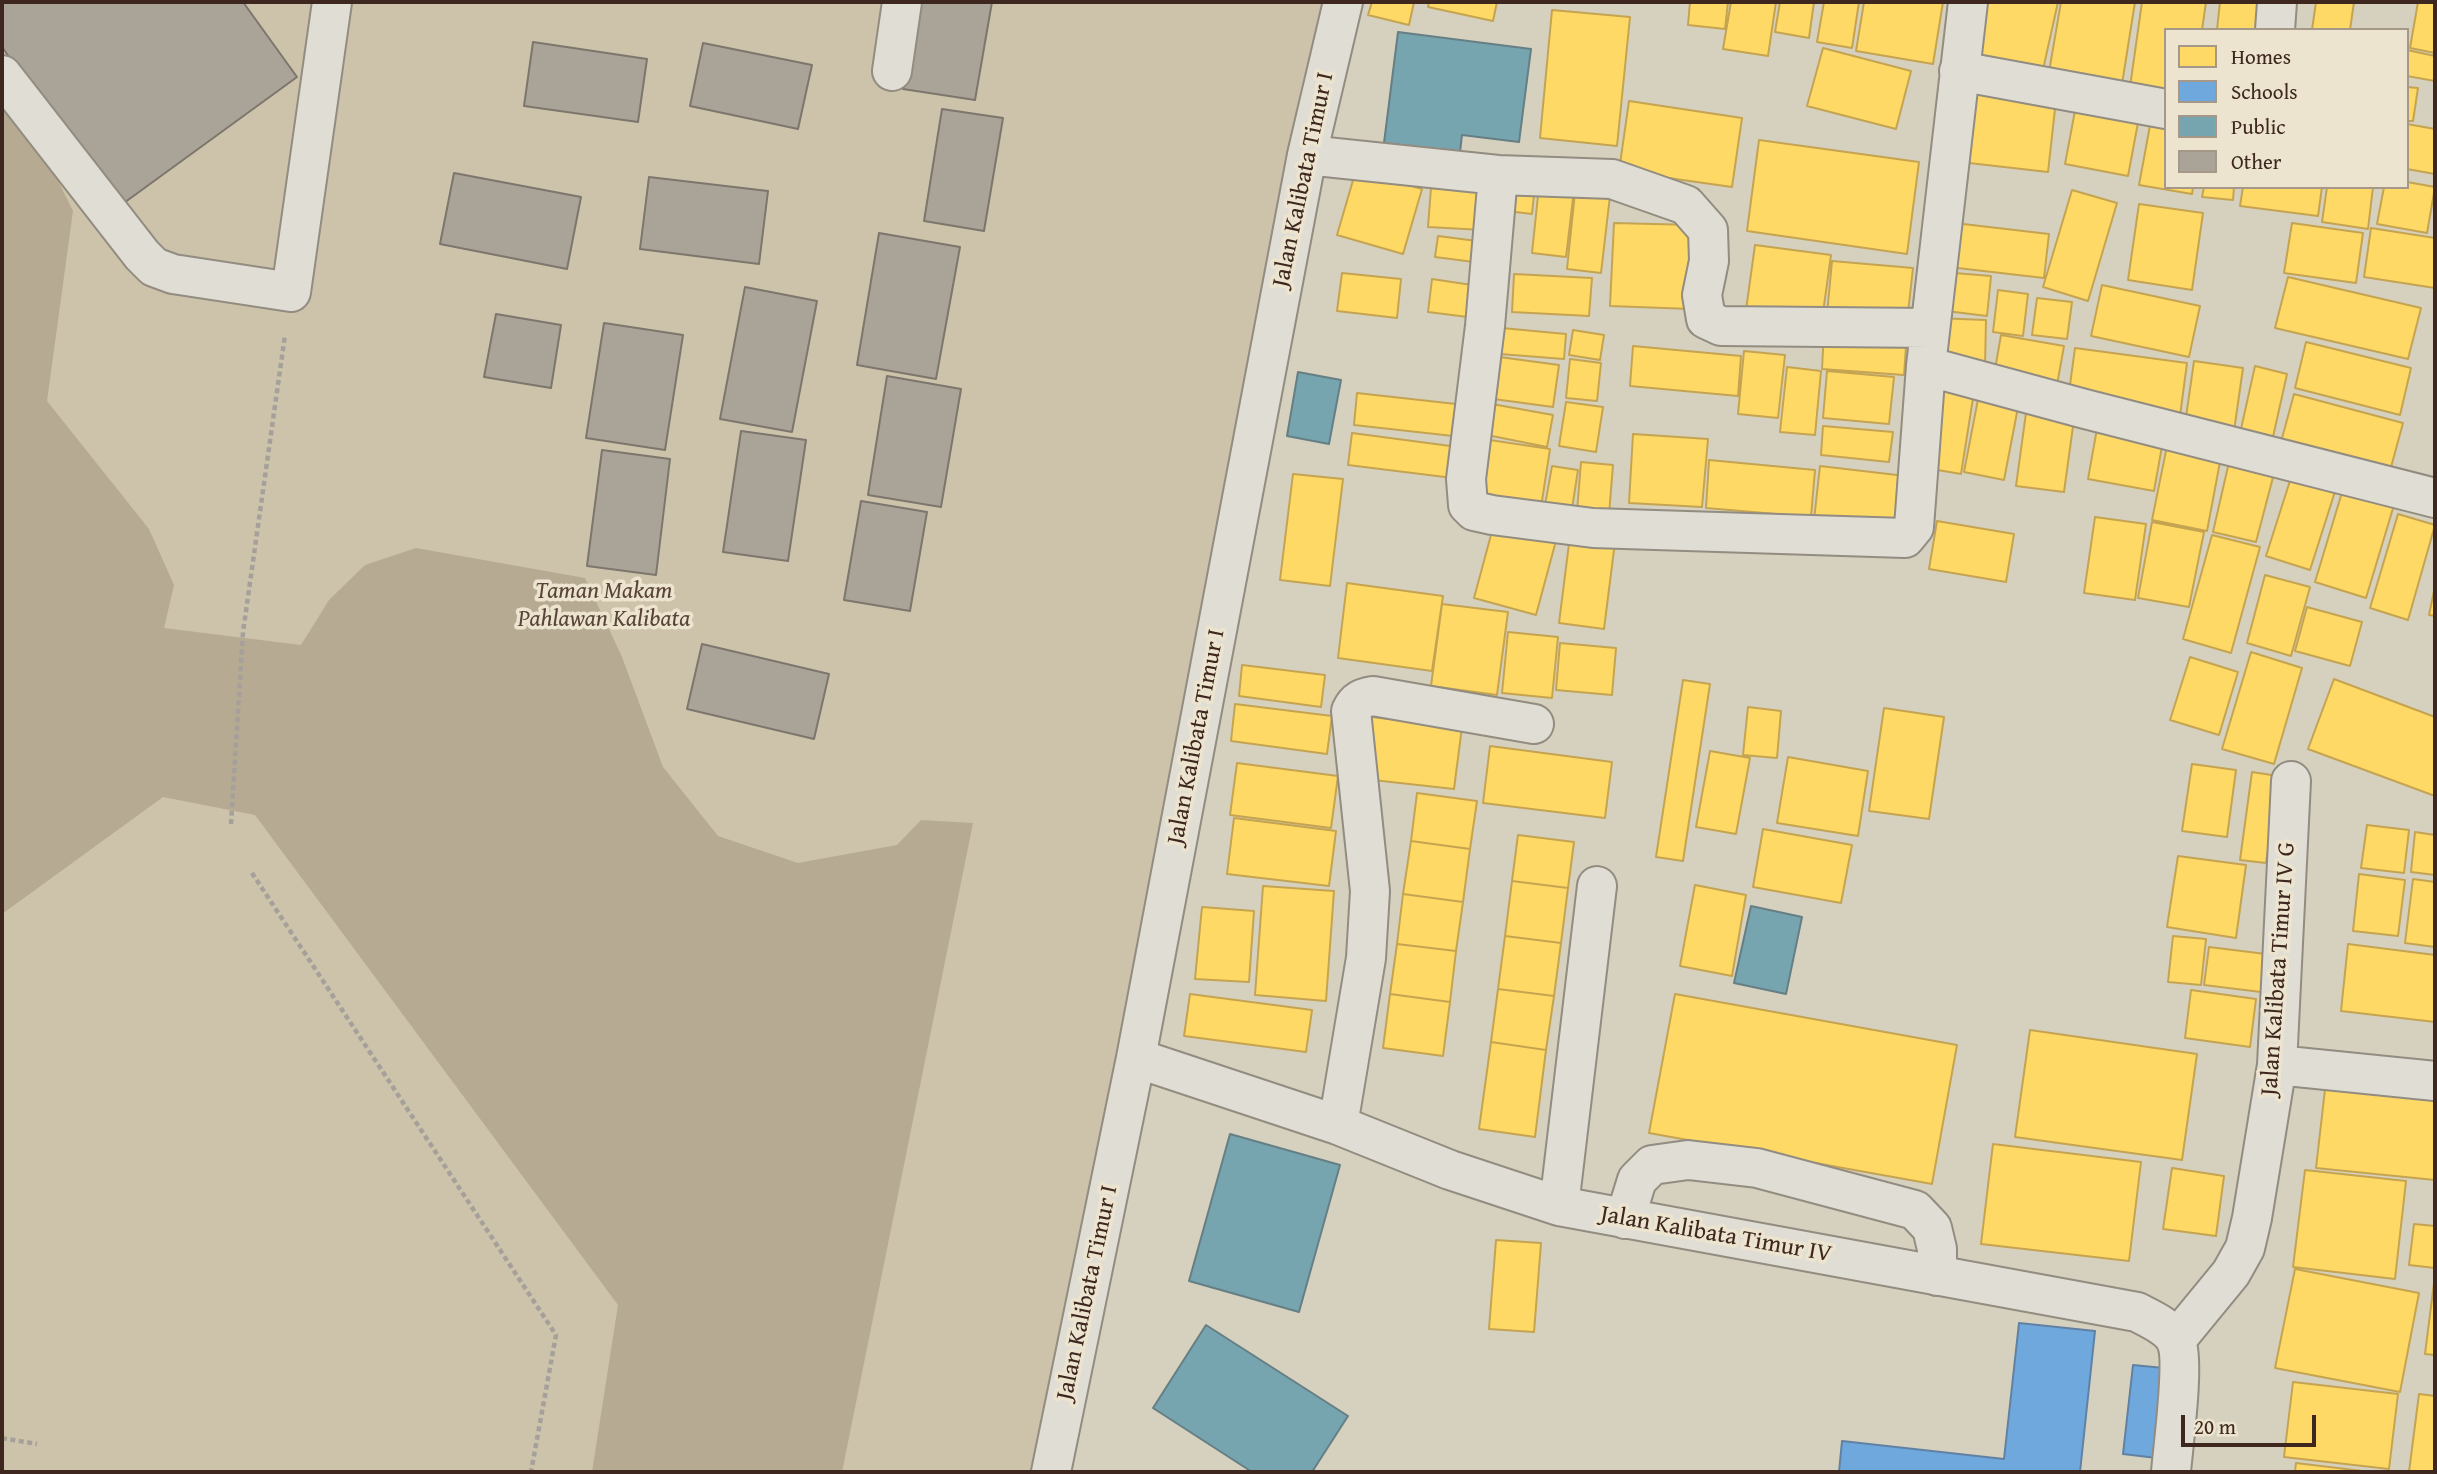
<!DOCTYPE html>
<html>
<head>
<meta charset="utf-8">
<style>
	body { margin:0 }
	#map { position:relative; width:2437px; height:1474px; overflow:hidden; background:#d6d0be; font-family:"Gentium Book Plus",serif }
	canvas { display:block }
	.frame { position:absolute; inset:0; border:4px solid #3d271f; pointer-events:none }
	.legend { position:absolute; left:2164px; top:28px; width:245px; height:161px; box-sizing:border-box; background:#ece4ce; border:2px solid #a69888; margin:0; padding:9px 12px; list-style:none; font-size:21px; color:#3d271f }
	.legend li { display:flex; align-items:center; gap:14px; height:35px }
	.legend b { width:35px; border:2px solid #a69888 }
	.scale { position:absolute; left:2181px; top:1415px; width:135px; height:32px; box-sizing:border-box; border:4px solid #3d271f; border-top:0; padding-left:9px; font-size:21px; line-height:24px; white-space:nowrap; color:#3d271f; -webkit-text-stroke:5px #ece4ce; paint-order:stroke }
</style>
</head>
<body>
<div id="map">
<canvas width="2437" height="1474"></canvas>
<div class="frame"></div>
<ul class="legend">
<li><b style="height:19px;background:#ffd966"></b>Homes</li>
<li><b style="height:19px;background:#6fa8dc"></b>Schools</li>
<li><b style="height:19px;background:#76a5af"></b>Public</li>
<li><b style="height:19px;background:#aaa498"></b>Other</li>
</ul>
<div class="scale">20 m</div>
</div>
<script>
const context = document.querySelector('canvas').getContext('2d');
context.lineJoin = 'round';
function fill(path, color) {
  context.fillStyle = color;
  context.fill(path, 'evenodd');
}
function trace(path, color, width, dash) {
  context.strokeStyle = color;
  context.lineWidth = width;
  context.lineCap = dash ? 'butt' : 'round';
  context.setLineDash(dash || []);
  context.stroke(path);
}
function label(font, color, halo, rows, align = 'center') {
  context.font = font + ' "Gentium Book Plus",serif';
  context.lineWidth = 7;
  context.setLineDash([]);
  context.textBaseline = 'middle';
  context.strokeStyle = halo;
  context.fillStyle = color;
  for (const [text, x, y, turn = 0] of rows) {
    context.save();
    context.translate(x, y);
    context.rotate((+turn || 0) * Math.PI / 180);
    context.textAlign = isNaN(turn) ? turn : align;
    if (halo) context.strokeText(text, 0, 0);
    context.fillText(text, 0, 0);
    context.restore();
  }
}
fill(new Path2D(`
	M2,2H1343L1047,1472H2Z`), '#cdc2aa');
fill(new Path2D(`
	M2,93L30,124L73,211L47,401L149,529L174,585L164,628L301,645L329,600L365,565L416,548L585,578L622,657L663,767L718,836L798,863L897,845L921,820L973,823L842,1472H592L618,1305L255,815L163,797L2,914Z`), '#b6aa93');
const homes = new Path2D(`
	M1372,2H1414L1409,25L1368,15Z
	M1429,2H1497L1493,21L1428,7Z
	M1690,2H1728L1725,29L1688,25Z
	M1731,2H1776L1768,56L1723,49Z
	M1780,2H1814L1809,38L1775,32Z
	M1824,2H1859L1852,48L1817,42Z
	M1864,2H1943L1933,64L1856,51Z
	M1974,2H2058L2042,74L1963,57Z
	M2061,2H2135L2122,84L2049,72Z
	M2142,2H2206L2202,30H2166V99L2129,94Z
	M2220,2H2268L2264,30H2217Z
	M2316,2H2354L2350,30H2312Z
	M2418,2H2435V53L2410,48Z
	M1552,10L1630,17L1617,146L1540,138Z
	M1823,48L1911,71L1896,129L1807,106Z
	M2407,50L2435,56V81L2407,76Z
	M2407,87L2418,88L2413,121H2407Z
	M1977,91L2056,100L2048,172L1969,163Z
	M2077,100L2140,112L2128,176L2065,164Z
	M1629,101L1742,118L1732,187L1619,171Z
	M2151,120L2166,122V187H2193L2192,194L2139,185Z
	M2407,124L2435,129V174L2407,169Z
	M1759,140L1919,162L1907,254L1747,231Z
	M1356,170L1422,189L1403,254L1337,235Z
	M1503,181L1535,185L1532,214L1499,210Z
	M2407,182L2435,187L2427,233L2377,224L2384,187H2407Z
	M1576,183L1611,187L1601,273L1567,269Z
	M1539,186L1574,190L1566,257L1532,253Z
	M2204,187H2234L2233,200L2202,197Z
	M2243,187H2322L2318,216L2240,206Z
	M2327,187H2373L2368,229L2322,222Z
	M1431,188L1485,192L1483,230L1428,227Z
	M2072,190L2117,203L2088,301L2043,287Z
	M2139,204L2203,213L2192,290L2128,280Z
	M1946,222L2049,234L2044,278L1940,266Z
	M1614,223L1694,225L1691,309L1610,306Z
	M2292,223L2363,233L2356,283L2284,273Z
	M2371,228L2435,238V288L2364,277Z
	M1438,236L1477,241L1474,262L1435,257Z
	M1755,245L1831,255L1822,320L1746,310Z
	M1832,261L1913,268L1907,322L1827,314Z
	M1942,272L1991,276L1987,316L1938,310Z
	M1342,273L1401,279L1397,318L1337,311Z
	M1514,274L1592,278L1589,316L1512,312Z
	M2288,277L2421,308L2408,359L2275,328Z
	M1432,279L1472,285L1468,317L1428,312Z
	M2102,285L2200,306L2189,357L2091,336Z
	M1998,290L2028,294L2023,336L1993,332Z
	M2037,298L2072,302L2067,339L2032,335Z
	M1935,318L1986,320L1985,367L1934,365Z
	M1502,328L1566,334L1564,359L1500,354Z
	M1573,330L1604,335L1600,360L1569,355Z
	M1824,331L1907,332L1904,375L1822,369Z
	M2001,335L2064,346L2055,396L1993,381Z
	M2306,342L2411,368L2400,415L2295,388Z
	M1633,346L1741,356L1738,396L1630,386Z
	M2075,348L2187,363L2180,416L2068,400Z
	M1744,351L1785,355L1778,418L1738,414Z
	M1492,356L1559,365L1553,407L1486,398Z
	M1570,359L1601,363L1597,401L1566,398Z
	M2194,361L2243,368L2234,431L2185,424Z
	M2255,366L2287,374L2273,437L2241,429Z
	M1787,367L1821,371L1815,435L1780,432Z
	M1827,371L1894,377L1889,424L1823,418Z
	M1933,386L1974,392L1961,474L1920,467Z
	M1357,393L1456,404L1453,436L1354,425Z
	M1979,394L2019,402L2004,480L1964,472Z
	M2294,394L2403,423L2390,471L2281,442Z
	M1566,402L1603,407L1596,452L1559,446Z
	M1492,404L1553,415L1547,447L1487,435Z
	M2026,413L2074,419L2064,492L2016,486Z
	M2098,423L2164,435L2154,491L2088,479Z
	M1823,426L1893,432L1889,462L1821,455Z
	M1352,433L1458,447L1453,478L1348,465Z
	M1633,434L1708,439L1702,507L1629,503Z
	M2169,436L2223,446L2207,531L2152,520Z
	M1483,439L1550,449L1540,514L1474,504Z
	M2232,449L2277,462L2256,542L2213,532Z
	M1709,460L1815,470L1811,517L1706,508Z
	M1581,462L1613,465L1608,527L1576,524Z
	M2295,465L2339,479L2310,570L2266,556Z
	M1552,466L1578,470L1572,509L1545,505Z
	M1820,466L1914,477L1907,531L1814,520Z
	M1293,474L1343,479L1330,586L1280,580Z
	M2343,489L2394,505L2366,598L2315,582Z
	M2398,514L2435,525L2408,620L2370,608Z
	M2095,517L2146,524L2135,600L2084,593Z
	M1495,520L1557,537L1536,615L1474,598Z
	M1937,521L2014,534L2006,582L1929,569Z
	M2152,522L2204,532L2189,607L2138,598Z
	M1571,528L1616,534L1604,629L1559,623Z
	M2212,535L2260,547L2231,653L2183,639Z
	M2265,575L2310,587L2291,656L2247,643Z
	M1347,583L1443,596L1432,671L1338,658Z
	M2435,586V616L2429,615Z
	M1442,604L1508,612L1497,695L1431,686Z
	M2307,607L2362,622L2350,666L2295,651Z
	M1508,632L1558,637L1552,698L1502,693Z
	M1560,643L1616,648L1612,695L1556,690Z
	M2251,652L2302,668L2274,764L2222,749Z
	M2190,657L2238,672L2219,735L2170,720Z
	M1242,665L1325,675L1321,707L1239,696Z
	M2334,679L2435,717V796L2308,749Z
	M1683,680L1710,684L1683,861L1656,857Z
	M1235,704L1332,716L1327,754L1231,741Z
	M1748,707L1781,711L1777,758L1743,755Z
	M1884,708L1944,717L1929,819L1869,811Z
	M1371,717L1462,727L1454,789L1364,779Z
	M1490,746L1612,762L1605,818L1483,803Z
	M1710,751L1750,758L1736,834L1696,827Z
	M1788,757L1868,771L1858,836L1777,823Z
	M1237,763L1338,776L1331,828L1230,815Z
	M2192,764L2236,770L2227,837L2182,831Z
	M2252,772L2278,776L2266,863L2240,860Z
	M1417,793L1477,801L1470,849L1411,841Z
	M1234,818L1336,831L1329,886L1227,874Z
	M2367,825L2409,830L2404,873L2361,868Z
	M1763,829L1852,845L1841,903L1753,887Z
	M2415,832L2435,835V875L2411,872Z
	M1518,835L1574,842L1568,888L1512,881Z
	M1411,841L1470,849L1463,902L1403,894Z
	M2178,856L2246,865L2236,938L2167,927Z
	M2359,874L2405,880L2398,936L2353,931Z
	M2413,879L2435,882V947L2405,943Z
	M1512,881L1568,888L1561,943L1505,936Z
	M1695,885L1746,895L1732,976L1680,966Z
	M1263,886L1334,891L1326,1001L1255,995Z
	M1403,894L1463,902L1456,951L1397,944Z
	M1202,907L1254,911L1249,982L1195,979Z
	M1505,936L1561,943L1554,996L1498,989Z
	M2173,936L2206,939L2201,985L2168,982Z
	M1397,944L1456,951L1450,1002L1390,994Z
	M2348,944L2435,955V1022L2341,1011Z
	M2209,947L2274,955L2269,993L2204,985Z
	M1498,989L1554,996L1546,1050L1491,1042Z
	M2191,990L2256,999L2250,1047L2185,1038Z
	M1190,994L1312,1010L1306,1052L1184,1036Z
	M1390,994L1450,1002L1443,1056L1383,1048Z
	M1675,994L1957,1045L1932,1184L1649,1133Z
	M2030,1030L2197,1054L2182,1160L2015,1137Z
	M1491,1042L1546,1050L1535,1137L1479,1129Z
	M2327,1072L2435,1085V1180L2316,1168Z
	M1993,1144L2141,1162L2129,1261L1981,1244Z
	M2172,1168L2224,1176L2216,1236L2163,1229Z
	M2305,1170L2406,1181L2395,1279L2293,1267Z
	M2414,1224L2435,1226V1268L2409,1265Z
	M1496,1240L1541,1243L1534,1332L1489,1329Z
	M2295,1269L2419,1293L2400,1392L2275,1368Z
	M2434,1283H2435V1355L2425,1354Z
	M2293,1382L2398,1394L2389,1469L2284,1457Z
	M2419,1394L2435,1396V1472H2409Z
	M2296,1463L2371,1472H2295Z`);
fill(homes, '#ffd966');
trace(homes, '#c5a451', 2);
const schools = new Path2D(`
	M2019,1323L2095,1331L2080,1472H1839L1842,1441L2004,1459Z
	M2133,1365L2174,1369L2165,1459L2123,1454Z`);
fill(schools, '#6fa8dc');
trace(schools, '#6081a3', 2);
const public = new Path2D(`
	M1398,32L1531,49L1519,142L1462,135L1460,152L1384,143Z
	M1298,372L1341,380L1329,444L1287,436Z
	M1751,906L1802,917L1786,994L1734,983Z
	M1230,1134L1340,1165L1299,1312L1189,1281Z
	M1206,1325L1348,1416L1312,1472H1252L1153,1408Z`);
fill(public, '#76a5af');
trace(public, '#657f84', 2);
const building = new Path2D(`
	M2,2H243L297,77L117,208L2,47Z
	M918,2H992L975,100L903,89Z
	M533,42L647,59L638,122L524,106Z
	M703,43L812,65L798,129L690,106Z
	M942,109L1003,118L984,231L924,221Z
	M454,173L581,197L567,269L440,244Z
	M649,177L768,191L759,264L640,249Z
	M879,233L960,247L936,379L857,365Z
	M745,287L817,301L792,432L720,419Z
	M496,314L561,325L551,388L484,377Z
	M604,323L683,335L665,450L586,438Z
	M887,376L961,389L941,507L868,495Z
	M741,431L806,440L788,561L723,552Z
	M602,450L670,459L656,575L587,566Z
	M861,501L927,512L910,611L844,600Z
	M702,644L829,674L814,739L687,709Z`);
fill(building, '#aaa498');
trace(building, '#7c766c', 2);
const minor = new Path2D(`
	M1968,2L1926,366L2085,409L2435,498
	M2275,30L2277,2
	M892,71L902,2
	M1959,71L2166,109
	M2,75L142,255L154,267L173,274L291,292L332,2
	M1307,155L1498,175L1612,179L1686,205L1708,230L1709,261L1702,295L1706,319L1721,326L1930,328
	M1498,175L1485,326L1466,479L1468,505L1474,511L1492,515L1593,528L1905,538L1914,527L1926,366
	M1136,1058L1338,1125L1450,1170L1559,1206L2137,1312C2150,1319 2170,1327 2176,1341C2185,1360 2173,1447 2171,1472
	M2277,1065L2435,1081
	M1338,1125L1366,958L1370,891L1351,711C1356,700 1362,698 1373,696L1534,724
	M1559,1206L1597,886
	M1625,1219L1637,1180L1652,1165L1688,1160L1757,1168L1915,1210L1932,1228L1937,1249V1276
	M2176,1340L2231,1273L2245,1248L2252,1218L2277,1065L2291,781
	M1051,1472L1136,1058L1307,155L1343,2`);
trace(minor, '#928c81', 42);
trace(new Path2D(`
	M231,824L243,632L285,335
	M252,873L556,1335L531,1472
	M2,1438L37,1444`), '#a5a099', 4.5, [5, 3.5]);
trace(minor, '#e0ddd4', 38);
label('24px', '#3d271f', '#ece4ce', [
	["Jalan Kalibata Timur I",1304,180,-78],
	["Jalan Kalibata Timur I",1197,737,-79],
	["Jalan Kalibata Timur IV G",2279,969,-86],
	["Jalan Kalibata Timur IV",1716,1235,10],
	["Jalan Kalibata Timur I",1088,1293,-78]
]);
label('italic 24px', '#584438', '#ece4ce', [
	["Taman Makam",604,592],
	["Pahlawan Kalibata",604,620]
]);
</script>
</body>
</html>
